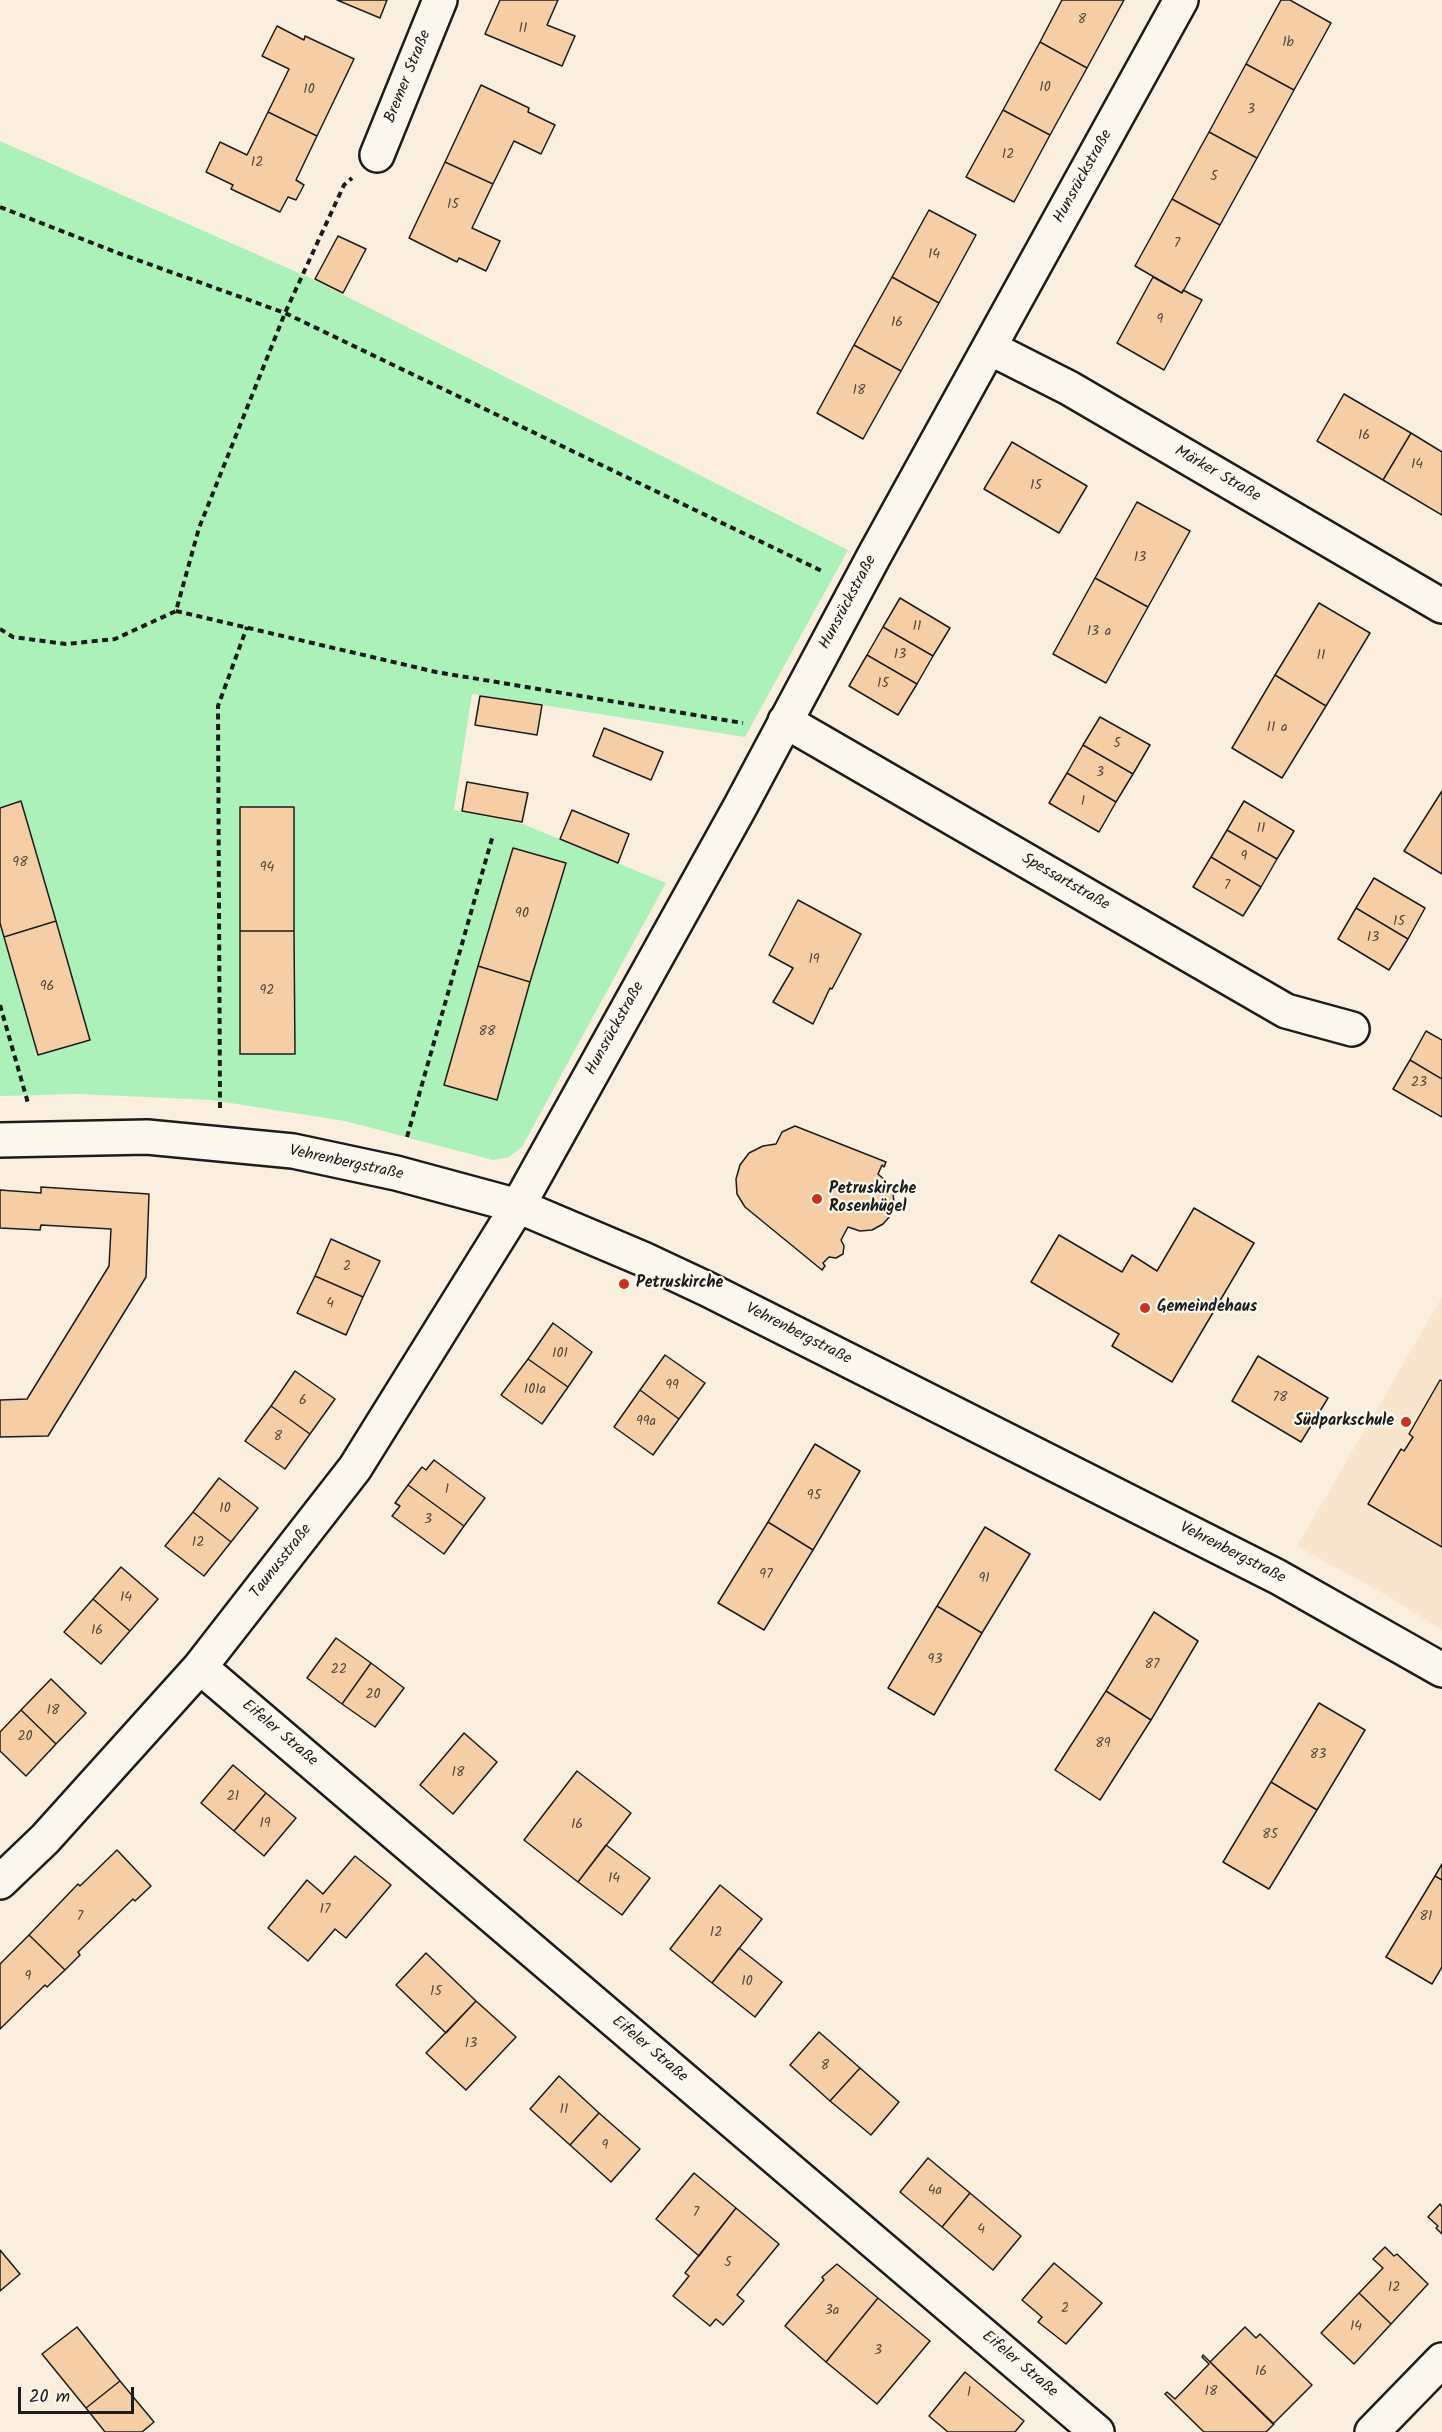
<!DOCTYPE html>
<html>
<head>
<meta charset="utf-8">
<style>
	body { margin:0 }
	#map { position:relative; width:1442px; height:2432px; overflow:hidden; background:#faefde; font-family:Kalam,sans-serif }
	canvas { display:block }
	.scale { position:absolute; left:18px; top:2387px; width:116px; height:27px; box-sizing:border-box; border:3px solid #1c1c1c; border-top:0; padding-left:8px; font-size:18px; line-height:21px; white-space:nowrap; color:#1c1c1c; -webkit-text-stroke:4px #fbf7ec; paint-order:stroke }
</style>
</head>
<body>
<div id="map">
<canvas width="1442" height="2432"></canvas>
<div class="scale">20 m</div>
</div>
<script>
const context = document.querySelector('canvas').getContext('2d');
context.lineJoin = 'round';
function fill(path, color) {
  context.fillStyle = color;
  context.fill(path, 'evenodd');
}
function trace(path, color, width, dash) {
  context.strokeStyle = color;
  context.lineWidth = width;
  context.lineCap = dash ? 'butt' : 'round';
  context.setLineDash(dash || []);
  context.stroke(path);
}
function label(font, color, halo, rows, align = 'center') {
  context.font = font + ' Kalam,sans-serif';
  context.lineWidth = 4.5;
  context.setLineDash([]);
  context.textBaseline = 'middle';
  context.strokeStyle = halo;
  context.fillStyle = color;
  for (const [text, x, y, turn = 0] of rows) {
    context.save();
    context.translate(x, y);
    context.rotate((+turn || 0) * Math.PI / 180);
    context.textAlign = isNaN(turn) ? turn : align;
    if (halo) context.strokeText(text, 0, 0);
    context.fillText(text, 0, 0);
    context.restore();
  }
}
fill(new Path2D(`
	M1442,1297V1630L1391,1598L1297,1546Z`), '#f9e5cd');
fill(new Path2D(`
	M0,141L308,277L848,550L745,737L472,694L454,810L523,824L666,883L522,1147L509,1157L493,1160L345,1121L211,1100L79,1094L0,1096Z`), '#adf1ba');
const building = new Path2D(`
	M337,0H387L380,18Z
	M500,0H558L547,25L575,36L562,66L485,34Z
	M1062,0H1124L1087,68L1040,42Z
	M1281,0H1290L1331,23L1294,90L1246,64Z
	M277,26L304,40L305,36L354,59L317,136L268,112L289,69L262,56Z
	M1040,42L1087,68L1050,135L1003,110Z
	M1246,64L1294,90L1257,158L1209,132Z
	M481,85L529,108L528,112L555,125L541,154L514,141L493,184L445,162Z
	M1003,110L1050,135L1014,202L966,177Z
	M268,112L317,136L296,180L304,185L296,200L288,197L280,212L231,189L233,185L206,172L220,142L247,155Z
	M1209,132L1257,158L1220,225L1172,199Z
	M445,162L493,184L472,228L500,241L486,271L459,258L457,262L409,238Z
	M1172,199L1220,225L1182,293L1135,266Z
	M929,210L976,235L939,303L892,277Z
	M338,236L366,249L343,293L315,279Z
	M892,277L939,303L901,371L854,345Z
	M1153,277L1182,293L1183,290L1202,300L1164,370L1117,343Z
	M854,345L901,371L863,439L817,413Z
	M1344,394L1411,433L1383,480L1317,441Z
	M1411,433L1442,452V515L1383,480Z
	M1012,442L1087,486L1059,533L984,489Z
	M1137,502L1190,531L1148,607L1095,578Z
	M1095,578L1148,607L1106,683L1053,654Z
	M900,598L950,628L933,656L883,627Z
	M1319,603L1370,633L1326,706L1275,675Z
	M883,627L933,656L917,684L867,655Z
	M867,655L917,684L898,715L849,686Z
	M1275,675L1326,706L1282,778L1232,748Z
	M480,696L542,705L537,735L475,725Z
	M1100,717L1150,745L1133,774L1083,745Z
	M604,728L663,752L651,780L593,756Z
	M1083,745L1133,774L1116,802L1067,773Z
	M1067,773L1116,802L1099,832L1049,803Z
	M467,782L528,793L522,822L462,811Z
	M1442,791V874L1404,851Z
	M21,801L56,921L4,937L0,923V808Z
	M1244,801L1294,831L1277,859L1227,830Z
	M240,807H294V931H240Z
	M572,810L629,834L618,863L560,839Z
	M1227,830L1277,859L1261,887L1211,857Z
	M513,848L566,863L530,982L478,966Z
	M1211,857L1261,887L1243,916L1193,887Z
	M1374,878L1425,908L1408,939L1356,908Z
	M798,900L861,934L832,989L830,988L813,1024L773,1002L793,968L769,955Z
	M1356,908L1408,939L1389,970L1338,939Z
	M56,921L90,1040L38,1055L4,937Z
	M240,931H294L295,1054H240Z
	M478,966L530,982L497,1100L444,1085Z
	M1426,1031L1442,1040V1079L1410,1060Z
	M1410,1060L1442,1079V1117L1393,1089Z
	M795,1126L886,1162L884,1167L882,1165L878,1174L887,1182L893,1192L894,1204L891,1215L883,1224L872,1230L860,1231L848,1227L841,1240L844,1246L843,1254L836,1258L829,1257L823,1263L825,1266L822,1270L745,1207L737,1194L736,1179L740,1165L749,1153L763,1146L776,1144L782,1132Z
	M41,1187L149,1194L146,1277L48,1436L0,1437V1400L27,1399L109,1266L111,1229L41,1225L40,1230L0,1228V1190L41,1193Z
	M1194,1208L1254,1243L1172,1382L1112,1346L1119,1334L1031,1282L1059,1235L1122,1272L1132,1255L1157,1271Z
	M331,1239L380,1261L363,1297L315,1276Z
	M315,1276L363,1297L346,1335L297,1313Z
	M553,1323L592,1352L568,1387L528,1359Z
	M665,1355L705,1383L679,1419L640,1390Z
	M1258,1356L1328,1398L1301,1442L1232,1401Z
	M528,1359L568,1387L542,1424L501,1395Z
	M295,1371L335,1399L310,1434L271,1406Z
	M1440,1380L1442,1381V1547L1368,1504L1401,1449L1404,1451L1413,1437L1409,1434Z
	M640,1390L679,1419L653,1455L614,1427Z
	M271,1406L310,1434L285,1469L245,1441Z
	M815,1444L860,1471L813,1550L768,1522Z
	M434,1460L485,1498L464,1526L408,1485L422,1467L426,1470Z
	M219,1478L258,1508L231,1542L193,1512Z
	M408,1485L464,1526L444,1554L392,1516L400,1506L395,1503Z
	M193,1512L231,1542L204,1576L165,1546Z
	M768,1522L813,1550L764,1630L718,1603Z
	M985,1527L1030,1554L982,1633L937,1606Z
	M121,1567L158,1599L130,1631L93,1599Z
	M93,1599L130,1631L101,1664L64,1632Z
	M937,1606L982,1633L934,1715L888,1688Z
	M1154,1612L1198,1641L1151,1720L1106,1691Z
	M336,1638L371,1663L342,1704L307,1678Z
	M371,1663L404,1688L375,1727L342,1704Z
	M51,1679L86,1713L56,1744L21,1710Z
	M1106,1691L1151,1720L1100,1800L1055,1770Z
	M1319,1703L1365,1730L1317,1810L1271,1782Z
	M21,1710L56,1744L26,1776L0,1751V1732Z
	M464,1733L497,1762L453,1814L420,1785Z
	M233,1765L266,1793L234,1831L201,1803Z
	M577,1771L631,1813L578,1882L524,1840Z
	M1271,1782L1317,1810L1269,1889L1223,1862Z
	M266,1793L296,1818L264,1856L234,1831Z
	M606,1845L650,1878L622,1915L578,1882Z
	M117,1850L151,1886L135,1901L133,1899L78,1952L80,1955L65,1970L29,1935L78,1884L80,1886Z
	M355,1856L391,1885L346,1938L335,1929L308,1961L268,1928L307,1880L323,1894Z
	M1442,1864V1880L1435,1876Z
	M1435,1876L1442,1880V1967L1432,1984L1386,1957Z
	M720,1885L762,1919L712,1983L670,1949Z
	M29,1935L65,1970L47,1987L45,1985L0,2029V1964Z
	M739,1948L782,1982L755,2017L712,1983Z
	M426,1953L476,2001L446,2033L396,1985Z
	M476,2001L516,2037L466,2090L426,2053Z
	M819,2032L860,2068L830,2101L790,2065Z
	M860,2068L899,2102L871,2135L830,2101Z
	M559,2076L599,2113L570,2145L530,2109Z
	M599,2113L640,2149L611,2182L570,2145Z
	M928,2158L970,2193L942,2227L900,2192Z
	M694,2173L736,2208L699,2256L656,2219Z
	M970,2193L1021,2236L993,2270L942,2227Z
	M1440,2204L1442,2207V2234L1436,2228L1438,2226L1428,2217Z
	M736,2208L779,2244L737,2295L744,2301L723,2325L716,2319L710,2326L673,2296L689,2276L685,2273Z
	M1385,2247L1394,2256L1397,2254L1428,2284L1391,2324L1359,2293L1383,2268L1373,2259Z
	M0,2250L20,2274L0,2291Z
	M1054,2263L1102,2303L1066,2344L1038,2322L1042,2317L1022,2300Z
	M837,2264L878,2298L826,2362L785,2326L824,2280L822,2277Z
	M1359,2293L1391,2324L1354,2364L1321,2333Z
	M878,2298L930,2341L877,2404L826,2362Z
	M77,2327L120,2381L86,2408L42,2354Z
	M1245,2327L1256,2338L1260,2334L1312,2385L1273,2424L1210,2362Z
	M1203,2355L1274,2424L1266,2432H1204L1165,2394L1167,2392L1175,2399L1209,2364L1202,2357Z
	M965,2372L1024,2421L1015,2432H948L929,2416Z
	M120,2381L154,2422L142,2432H105L86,2408Z`);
fill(building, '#f6cea5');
trace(building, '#1c1c1c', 1.5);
const street = new Path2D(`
	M377,155L440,0
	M990,348L1069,388L1442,606
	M785,721L1286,1011L1352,1029
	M0,1140L147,1137L293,1151L396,1173L518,1206L643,1259L707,1289L1278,1577L1442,1670
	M200,1667L1097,2432
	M0,1882L45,1839L200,1667L355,1468L518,1206L740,807L874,556L1181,0
	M1372,2432L1442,2360`);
trace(street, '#1c1c1c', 38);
trace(new Path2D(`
	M0,207L118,253L285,313L824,572
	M176,611L436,672L743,723
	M0,629L13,637L66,644L115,639L176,611L199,528L285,313L344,185L352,178
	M0,1005L28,1103
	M220,1108L218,706L247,627
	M407,1137L493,835`), '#1c1c1c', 4, [6, 4.5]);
trace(street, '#fbf7ec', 33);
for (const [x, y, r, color] of [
	[817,1199,6,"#c8321e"],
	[624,1284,6,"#c8321e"],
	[1145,1308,6,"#c8321e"],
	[1406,1422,6,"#c8321e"]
]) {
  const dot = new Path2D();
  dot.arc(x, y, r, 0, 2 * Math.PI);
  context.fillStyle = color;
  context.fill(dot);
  trace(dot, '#fbf7ec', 2);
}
label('14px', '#52483e', null, [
	["8",1082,21],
	["11",523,30],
	["1b",1288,44],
	["10",1045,89],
	["10",309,91],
	["3",1251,111],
	["12",1008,156],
	["12",257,164],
	["5",1214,178],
	["15",453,206],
	["7",1177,245],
	["14",934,256],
	["9",1160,321],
	["16",897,324],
	["18",859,392],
	["16",1364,437],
	["14",1417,466],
	["15",1036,487],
	["13",1140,559],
	["11",917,628],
	["13 a",1099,633],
	["13",900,656],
	["11",1321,657],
	["15",883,685],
	["11 a",1277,729],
	["5",1117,745],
	["3",1100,774],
	["1",1083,803],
	["11",1261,830],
	["9",1244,858],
	["98",20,864],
	["94",267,869],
	["7",1227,887],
	["90",522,915],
	["15",1399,923],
	["13",1373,939],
	["19",814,961],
	["96",47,988],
	["92",267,992],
	["88",487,1033],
	["23",1419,1084],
	["2",347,1268],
	["4",330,1305],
	["101",560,1355],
	["99",672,1387],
	["101a",535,1391],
	["78",1280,1399],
	["6",303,1402],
	["99a",646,1423],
	["8",278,1438],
	["1",447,1491],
	["95",814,1497],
	["10",225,1510],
	["3",428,1521],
	["12",198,1544],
	["97",766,1576],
	["91",984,1580],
	["14",126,1599],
	["16",97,1632],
	["93",935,1661],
	["87",1152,1666],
	["22",339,1671],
	["20",373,1696],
	["18",53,1712],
	["20",25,1738],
	["89",1103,1745],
	["83",1318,1756],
	["18",458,1774],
	["21",233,1798],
	["19",265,1825],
	["16",577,1826],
	["85",1270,1836],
	["14",614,1880],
	["17",325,1911],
	["7",80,1918],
	["81",1426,1918],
	["12",716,1934],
	["9",28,1978],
	["10",747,1983],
	["15",436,1993],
	["13",471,2045],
	["8",825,2067],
	["11",564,2111],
	["9",605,2147],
	["4a",935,2192],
	["7",696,2214],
	["4",981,2231],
	["5",728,2264],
	["12",1394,2289],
	["2",1065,2310],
	["3a",832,2312],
	["14",1356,2328],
	["3",878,2352],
	["16",1261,2373],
	["18",1211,2393],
	["1",969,2394]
]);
label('16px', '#1c1c1c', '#fbf7ec', [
	["Bremer Straße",409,77,-68],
	["Hunsrückstraße",1084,177,-61],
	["Märker Straße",1217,475,30],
	["Hunsrückstraße",849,603,-62],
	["Spessartstraße",1065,883,30],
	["Hunsrückstraße",616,1029,-61],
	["Vehrenbergstraße",346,1164,12],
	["Vehrenbergstraße",798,1335,27],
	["Vehrenbergstraße",1232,1554,27],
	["Taunusstraße",282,1562,-52],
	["Eifeler Straße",279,1734,40],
	["Eifeler Straße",649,2050,40],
	["Eifeler Straße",1019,2365,40]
]);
label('bold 16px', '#1c1c1c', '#fbf7ec', [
	["Petruskirche",829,1190],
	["Rosenhügel",829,1208],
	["Petruskirche",636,1284],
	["Gemeindehaus",1157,1308],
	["Südparkschule",1394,1422,"right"]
], 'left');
</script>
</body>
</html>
